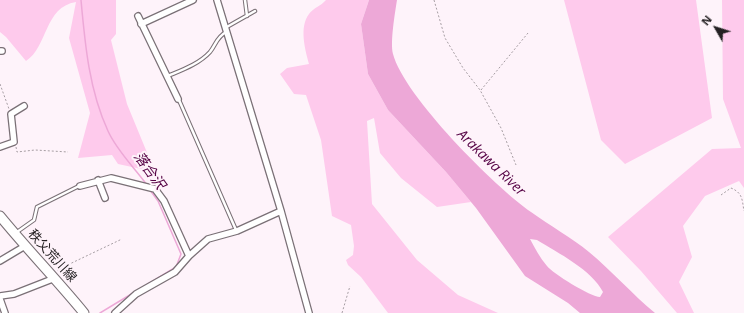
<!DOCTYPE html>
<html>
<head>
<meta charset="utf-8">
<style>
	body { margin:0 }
	#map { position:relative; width:744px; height:313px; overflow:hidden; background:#fef3fa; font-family:"Open Sans",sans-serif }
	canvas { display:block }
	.north { position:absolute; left:696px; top:8px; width:40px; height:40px; -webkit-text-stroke:3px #fef3fa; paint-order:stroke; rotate:309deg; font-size:11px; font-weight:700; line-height:16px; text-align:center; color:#242022 }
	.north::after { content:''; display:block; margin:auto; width:14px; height:18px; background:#242022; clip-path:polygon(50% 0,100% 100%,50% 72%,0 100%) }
</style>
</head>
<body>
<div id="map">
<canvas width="744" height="313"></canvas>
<div class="north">N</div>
</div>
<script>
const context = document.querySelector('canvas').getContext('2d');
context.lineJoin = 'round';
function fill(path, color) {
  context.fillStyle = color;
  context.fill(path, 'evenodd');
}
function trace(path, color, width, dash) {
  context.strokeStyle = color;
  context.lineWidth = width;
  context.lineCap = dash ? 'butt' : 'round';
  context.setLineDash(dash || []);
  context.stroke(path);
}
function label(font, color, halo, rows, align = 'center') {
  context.font = font + ' "Open Sans","Noto Sans JP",sans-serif';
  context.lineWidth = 4;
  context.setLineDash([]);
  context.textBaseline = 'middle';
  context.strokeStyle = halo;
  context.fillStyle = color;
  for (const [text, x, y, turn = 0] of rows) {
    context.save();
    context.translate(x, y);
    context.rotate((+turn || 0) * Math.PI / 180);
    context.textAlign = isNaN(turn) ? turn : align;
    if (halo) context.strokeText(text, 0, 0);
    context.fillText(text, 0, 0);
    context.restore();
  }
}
fill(new Path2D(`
	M0,0H116V34L111,40L127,104L155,172L118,164L112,155L78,158L90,113L69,38L76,2C44,7 48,47 26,61L6,37L0,32Z
	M326,0H369L361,24L368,74L388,110L446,172L471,202L437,207L401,178L380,153L374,118L367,121L372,204L417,260L458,295L498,313H388L361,277L348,265L346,260L353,255L354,246L351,225L332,216L321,140L306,95L294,94L280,74L287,68L309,64C305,49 299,27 309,14C313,8 321,6 326,0Z
	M564,0H696L712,118L625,164L601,140Z
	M722,0H744V188L739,181L705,196L683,226L692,257L679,282L694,313H677L641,271L608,237L712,149L741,148L723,99Z`), '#fecaec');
fill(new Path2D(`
	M369,0H397C395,13 390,42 393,54C404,96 495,187 531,212C550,226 571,237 589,252C612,271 632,294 655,313H580L568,303L525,276L476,208L446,172L388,110L368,74L361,24ZM530,239L537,240C558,253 592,270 603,292L600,297C591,297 552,273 547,266C540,258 535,248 530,239Z`), '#eda8d7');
trace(new Path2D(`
	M81,0C85,44 89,90 108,131C117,151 134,167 147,185
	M148,284L176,267L181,254L158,201L150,190
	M100,313L133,293`), '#eda8d7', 1.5);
const service = new Path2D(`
	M245,0L247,16
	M225,28L255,11
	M168,76C182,70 199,64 210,52C216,44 217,37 226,32
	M179,100L236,230
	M17,232L34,220L37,207L79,186`);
const minor = new Path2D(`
	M217,0L281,211L309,313
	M138,16L178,99
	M141,24L193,0
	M0,51H2
	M0,147L14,142L11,114L24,106
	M98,180L105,198
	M80,186L111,178L155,189L164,201L189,256
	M0,261L25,246
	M0,296L14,294L55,278
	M0,299L5,313
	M115,313L136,294L175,272L189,256L208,239L237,231L281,211`);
const primary = new Path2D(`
	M0,216C27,249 57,280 84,313`);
trace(service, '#7a7076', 4.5);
trace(minor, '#7a7076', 8);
trace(primary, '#7a7076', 11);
trace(new Path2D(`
	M434,0L445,38L463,68L480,90L501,128L516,165
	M0,84L9,109
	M481,90L528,33
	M16,147L17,152L35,150L68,152
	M721,195L731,188C743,193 742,200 744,211
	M57,270L122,239
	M342,313L350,286`), '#a59da2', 1, [2, 2]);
trace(service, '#fff', 2.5);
trace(minor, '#fff', 5.5);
trace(primary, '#fff', 9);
label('13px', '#242022', '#fef3fa', [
	["秩父荒川線",52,256,48]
]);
label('italic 14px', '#550244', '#fef3fa', [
	["Arakawa River",491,163,44],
	["落合沢",149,171,54]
]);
</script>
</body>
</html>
